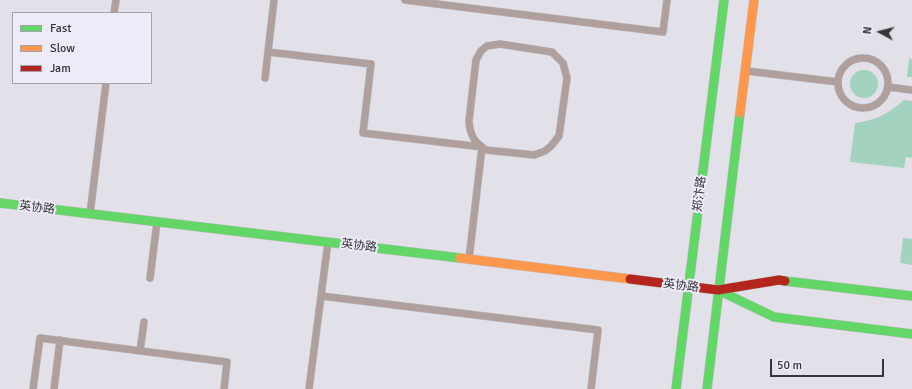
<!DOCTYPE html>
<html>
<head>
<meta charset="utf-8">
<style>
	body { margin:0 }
	#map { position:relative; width:912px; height:389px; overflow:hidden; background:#e2e0e8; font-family:Signika,sans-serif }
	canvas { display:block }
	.legend { position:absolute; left:12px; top:12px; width:140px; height:72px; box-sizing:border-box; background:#eeebf8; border:1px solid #a4a2ac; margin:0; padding:5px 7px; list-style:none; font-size:12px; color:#36353a }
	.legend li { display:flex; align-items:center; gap:8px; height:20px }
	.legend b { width:20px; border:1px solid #a4a2ac }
	.north { position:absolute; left:860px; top:12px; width:40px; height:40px; -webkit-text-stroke:3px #eeebf8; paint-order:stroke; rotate:277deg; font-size:11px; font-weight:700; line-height:16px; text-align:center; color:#36353a }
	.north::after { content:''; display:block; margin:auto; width:14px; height:18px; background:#36353a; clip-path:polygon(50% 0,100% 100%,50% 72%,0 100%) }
	.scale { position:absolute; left:770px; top:359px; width:114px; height:18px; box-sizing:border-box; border:2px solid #36353a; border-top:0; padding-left:5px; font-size:12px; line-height:14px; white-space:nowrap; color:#36353a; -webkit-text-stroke:3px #eeebf8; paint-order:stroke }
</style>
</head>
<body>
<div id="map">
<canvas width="912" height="389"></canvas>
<ul class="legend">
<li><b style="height:5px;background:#63d668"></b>Fast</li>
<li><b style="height:5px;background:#ff974d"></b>Slow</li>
<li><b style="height:5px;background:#b3261e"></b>Jam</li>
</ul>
<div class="north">N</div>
<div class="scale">50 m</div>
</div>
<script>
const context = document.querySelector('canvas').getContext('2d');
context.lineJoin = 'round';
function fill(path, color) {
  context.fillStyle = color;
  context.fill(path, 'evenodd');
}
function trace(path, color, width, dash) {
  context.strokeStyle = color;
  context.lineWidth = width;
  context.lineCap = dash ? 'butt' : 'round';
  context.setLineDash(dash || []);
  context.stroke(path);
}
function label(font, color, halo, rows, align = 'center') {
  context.font = font + ' Signika,"Noto Sans SC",sans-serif';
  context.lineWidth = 4;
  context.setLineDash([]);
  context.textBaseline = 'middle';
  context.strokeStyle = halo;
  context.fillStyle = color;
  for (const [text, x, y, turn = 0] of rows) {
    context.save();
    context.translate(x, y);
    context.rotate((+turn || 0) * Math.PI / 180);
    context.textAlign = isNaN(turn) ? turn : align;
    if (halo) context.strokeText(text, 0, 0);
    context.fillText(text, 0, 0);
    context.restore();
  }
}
fill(new Path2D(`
	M909,58L912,59V77H907Z
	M850 84a14 14 0 1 1 28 0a14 14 0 1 1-28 0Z
	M904,100L912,101V158L906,157L904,168L850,162L855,123C877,120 887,114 904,100Z
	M903,238L912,239V265L900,263Z`), '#a3d2bf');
const lane = new Path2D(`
	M405,0L663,32L667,0
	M114,13L116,0
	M500,44L552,52L563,63L567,78L559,136L551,146L545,151L534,155L486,150C474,142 470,135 469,121L476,60L481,51L487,46Z
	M268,52L371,64L363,133L482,147L469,259
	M838 83a25 25 0 1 1 50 0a25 25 0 1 1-50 0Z
	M747,71L838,82
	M265,78L274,0
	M888,87L912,90
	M90,214L106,83
	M150,278L157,222
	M321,296L328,242
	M140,351L144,322
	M33,389L40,338L227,362L224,389
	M54,389L60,340
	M309,389L321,296L598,330L591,389`);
const fast = new Path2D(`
	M0,203L460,258
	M785,281L912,296
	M718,290L774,317L912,334
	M676,389L724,0
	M707,389L740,113`);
const slow = new Path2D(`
	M740,113L754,0
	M460,258L630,279`);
const jam = new Path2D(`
	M630,279L718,290L779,280L785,281`);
trace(lane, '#c0bfc4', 8);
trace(fast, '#c0bfc4', 10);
trace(slow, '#c0bfc4', 10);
trace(jam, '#c0bfc4', 10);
trace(lane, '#afa09e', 7);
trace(fast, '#63d668', 9);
trace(slow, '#ff974d', 9);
trace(jam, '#b3261e', 9);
label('12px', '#36353a', '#eeebf8', [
	["郑汴路",700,194,-83],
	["英协路",37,208,7],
	["英协路",359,246,7],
	["英协路",681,286,7]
]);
</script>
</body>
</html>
